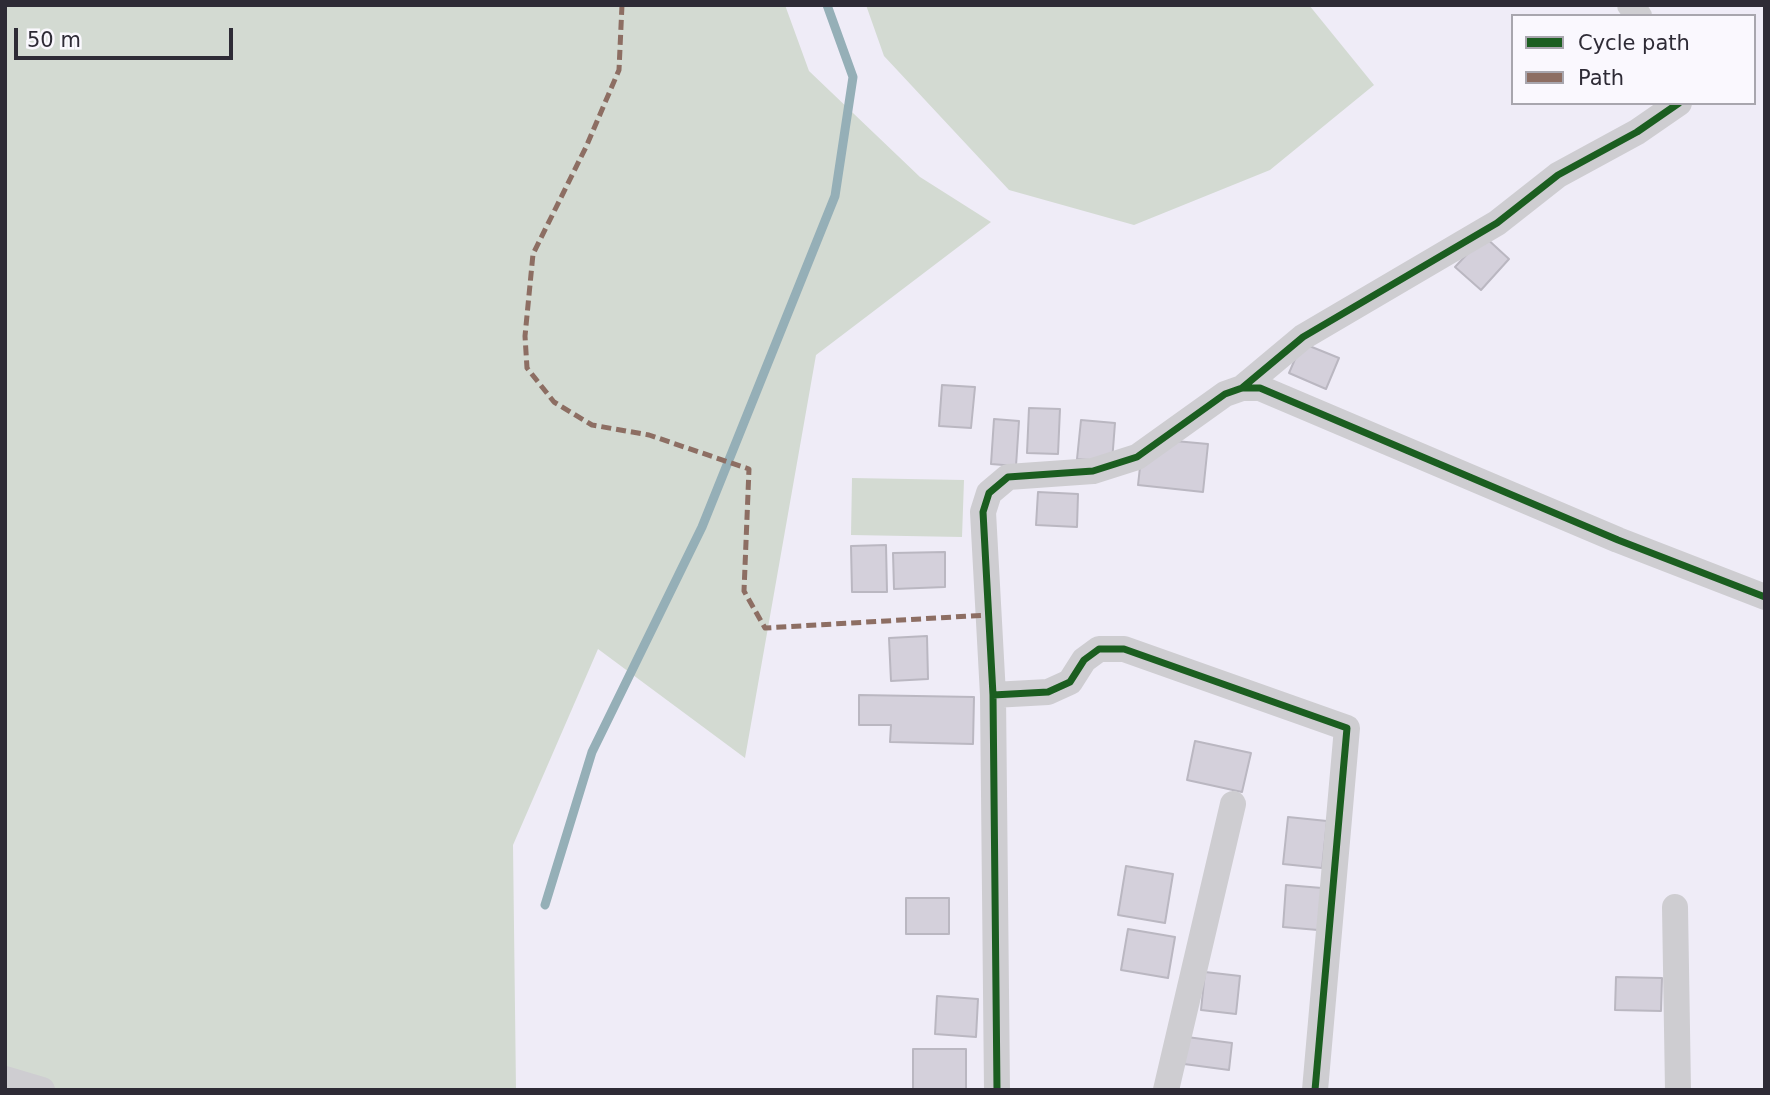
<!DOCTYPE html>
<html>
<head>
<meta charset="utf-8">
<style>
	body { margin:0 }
	#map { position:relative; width:1770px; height:1095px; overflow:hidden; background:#efecf7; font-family:"DejaVu Sans",sans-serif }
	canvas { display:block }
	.frame { position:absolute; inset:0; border:7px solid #2e2b36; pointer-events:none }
	.legend { position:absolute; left:1511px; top:14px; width:245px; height:91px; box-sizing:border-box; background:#faf8fe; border:2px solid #a8a6ae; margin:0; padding:9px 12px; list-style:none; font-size:21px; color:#2e2b36 }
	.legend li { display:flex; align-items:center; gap:14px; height:35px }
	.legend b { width:35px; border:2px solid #a8a6ae }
	.scale { position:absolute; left:14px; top:28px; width:219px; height:32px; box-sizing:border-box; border:4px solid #2e2b36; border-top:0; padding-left:9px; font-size:21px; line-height:24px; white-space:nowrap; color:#2e2b36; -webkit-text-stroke:5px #faf8fe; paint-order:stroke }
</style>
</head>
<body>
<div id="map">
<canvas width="1770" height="1095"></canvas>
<div class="frame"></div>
<ul class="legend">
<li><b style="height:9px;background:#1b5e20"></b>Cycle path</li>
<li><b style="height:9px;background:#8d6e63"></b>Path</li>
</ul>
<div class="scale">50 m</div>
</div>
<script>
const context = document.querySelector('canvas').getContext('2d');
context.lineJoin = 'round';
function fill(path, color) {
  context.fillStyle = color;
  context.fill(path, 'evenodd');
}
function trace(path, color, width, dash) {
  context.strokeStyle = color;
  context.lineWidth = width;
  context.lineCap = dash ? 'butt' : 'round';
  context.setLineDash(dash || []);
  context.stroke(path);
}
fill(new Path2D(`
	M5,5H785L809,71L920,177L991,222L816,355L745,758L598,649L513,845L516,1090H5Z
	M866,5H1309L1374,85L1270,170L1134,225L1009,190L884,56Z
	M852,478L964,480L962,537L851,535Z`), '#d3dad2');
trace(new Path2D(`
	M545,905L592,752L702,527L835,196L853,77L827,5`), '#95afb7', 9);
const building = new Path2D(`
	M1484,236L1509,259L1481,290L1455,267Z
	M1302,343L1339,358L1326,389L1289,373Z
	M942,385L975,387L971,428L939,426Z
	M1029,408L1060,409L1058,454L1027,453Z
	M994,419L1019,421L1016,466L991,464Z
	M1081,420L1115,423L1112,462L1077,459Z
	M1175,441L1208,444L1203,492L1138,485L1140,467Z
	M1038,492L1078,494L1077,527L1036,525Z
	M886,545L887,592H852L851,546Z
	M945,552V587L894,589L893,553Z
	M927,636L928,679L891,681L889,638Z
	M859,695L974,697L973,744L890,742L891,725H859Z
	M1195,741L1251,753L1242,792L1187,780Z
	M1288,817L1327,821L1322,868L1283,864Z
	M1126,866L1173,874L1165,923L1118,915Z
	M1286,885L1322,888L1318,930L1283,927Z
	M906,898H949V934H906Z
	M1128,929L1175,937L1168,978L1121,970Z
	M1205,972L1240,976L1236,1014L1201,1010Z
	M1616,977L1662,978L1661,1011L1615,1010Z
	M937,996L978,999L976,1037L935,1034Z
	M1187,1037L1232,1043L1229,1070L1184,1064Z
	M913,1049H966V1090H913Z`);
fill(building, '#d4d0db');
trace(building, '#bab7c1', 2);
trace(new Path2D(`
	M1630,5L1639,16
	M1242,388L1303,337L1497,223L1558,175L1637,132L1679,103
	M993,695L1048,692L1070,682L1084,660L1099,649H1124L1347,728L1315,1090
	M1675,907L1678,1090
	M5,1079L42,1090
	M997,1090L993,695L983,512L989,493L1008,477L1093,471L1137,457L1225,394L1242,388H1260L1618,540L1765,597
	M1166,1090L1233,804`), '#cecdd1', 26);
trace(new Path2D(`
	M622,5L619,70L586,147L533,254L525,336L527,368L554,402L592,425L649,435L749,469L744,591L765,628L988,615`), '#8d6e63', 5, [10, 5]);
trace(new Path2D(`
	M1242,388L1303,337L1497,223L1558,175L1637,132L1679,103
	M993,695L1048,692L1070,682L1084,660L1099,649H1124L1347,728L1315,1090
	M997,1090L993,695L983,512L989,493L1008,477L1093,471L1137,457L1225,394L1242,388H1260L1618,540L1765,597`), '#1b5e20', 7);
</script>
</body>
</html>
